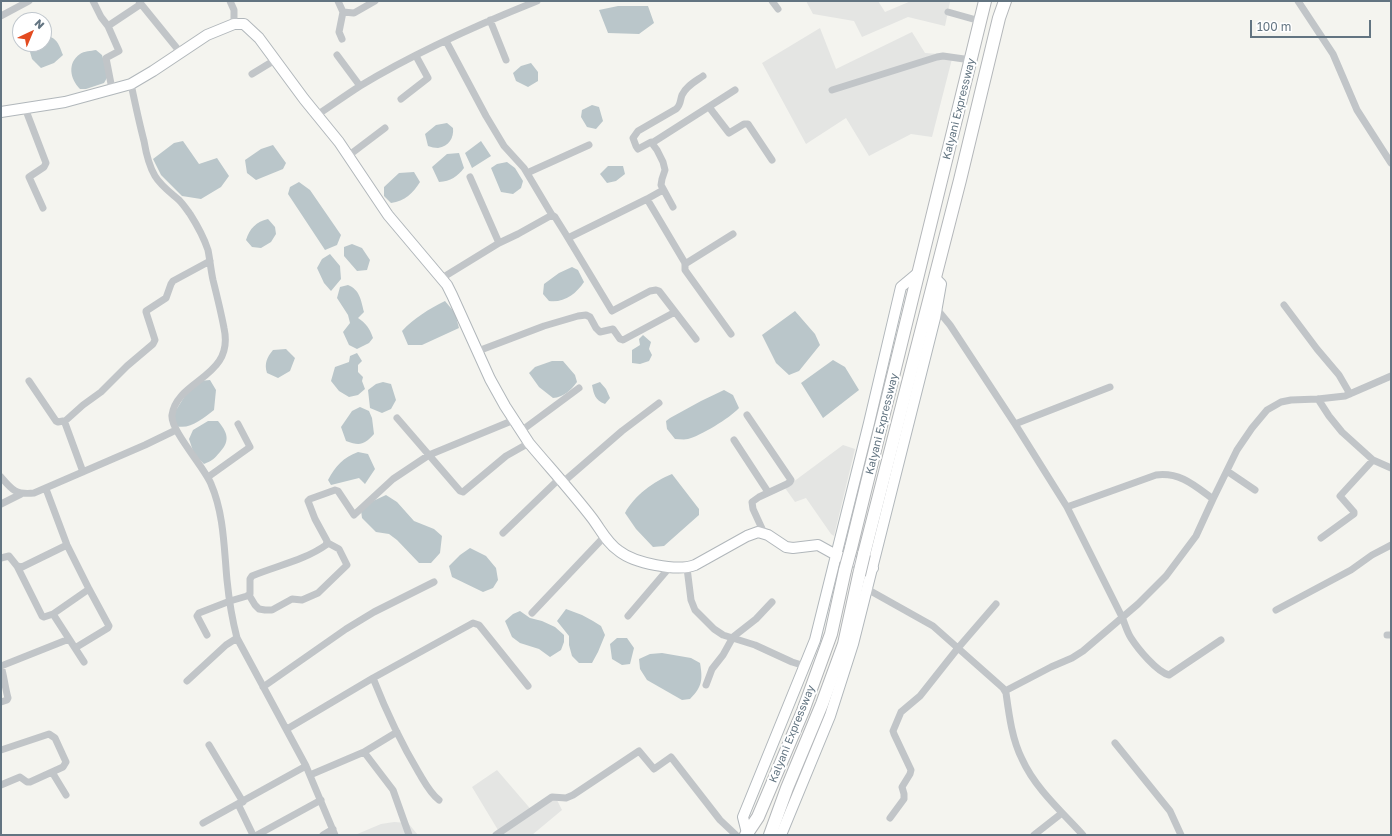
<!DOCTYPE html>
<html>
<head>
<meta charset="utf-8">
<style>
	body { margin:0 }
	#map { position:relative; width:1392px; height:836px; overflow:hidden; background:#f4f4ef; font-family:"Golos Text",sans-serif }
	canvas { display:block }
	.frame { position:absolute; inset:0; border:2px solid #627481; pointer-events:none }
	.north { position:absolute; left:12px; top:12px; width:40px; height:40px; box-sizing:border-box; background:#fff; border:1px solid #c0c7cd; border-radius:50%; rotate:44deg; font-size:11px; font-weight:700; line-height:16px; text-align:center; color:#627481 }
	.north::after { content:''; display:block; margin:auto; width:14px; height:18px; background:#e34b20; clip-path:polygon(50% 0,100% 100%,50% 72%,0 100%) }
	.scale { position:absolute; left:1250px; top:20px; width:121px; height:18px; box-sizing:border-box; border:2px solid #627481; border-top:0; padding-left:5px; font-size:12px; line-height:14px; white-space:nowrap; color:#627481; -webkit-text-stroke:3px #fff; paint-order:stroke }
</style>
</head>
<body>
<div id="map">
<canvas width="1392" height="836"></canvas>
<div class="frame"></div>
<div class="north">N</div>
<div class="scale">100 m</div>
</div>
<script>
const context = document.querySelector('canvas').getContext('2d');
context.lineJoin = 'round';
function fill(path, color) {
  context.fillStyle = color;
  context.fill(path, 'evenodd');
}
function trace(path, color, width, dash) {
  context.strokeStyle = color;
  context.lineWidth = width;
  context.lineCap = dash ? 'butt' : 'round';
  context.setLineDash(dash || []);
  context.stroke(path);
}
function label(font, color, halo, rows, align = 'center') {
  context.font = font + ' "Golos Text",sans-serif';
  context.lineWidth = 4;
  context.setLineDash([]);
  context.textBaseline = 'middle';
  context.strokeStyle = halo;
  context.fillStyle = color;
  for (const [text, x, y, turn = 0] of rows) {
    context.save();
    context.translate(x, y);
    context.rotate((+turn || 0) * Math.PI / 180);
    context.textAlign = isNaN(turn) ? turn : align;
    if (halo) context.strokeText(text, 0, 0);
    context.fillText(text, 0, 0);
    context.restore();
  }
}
fill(new Path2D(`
	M806,1H878L885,12L911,1L950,2L945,26L908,17L862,37L854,21L813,14Z
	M820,28L836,69L912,32L925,53L953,55L932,137L911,134L869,156L846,118L806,144L762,63Z
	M843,445L855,449L834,536L831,534L806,498L795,502L785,488Z
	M497,770L534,813L556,798L562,810L532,835H501L472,787Z
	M394,822L408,823L418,835H355L381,824Z`), '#e4e5e3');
fill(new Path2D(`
	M618,6H648L654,23L639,34L608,33L599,10Z
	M44,35C57,38 58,42 63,55L54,63L41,68L32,59L28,45L29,44H44Z
	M96,50L102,55L108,76L104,83L86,89H80C70,79 67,63 80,54C84,51 91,51 96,50Z
	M531,63L538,72V81L528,87L516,81L513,73L521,66Z
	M592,105L599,107L603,121L596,129L587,127L581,117L582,110Z
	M447,123L453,128C454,138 449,146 438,148C435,148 431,147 428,146L425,134L436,125Z
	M183,141L199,164L217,158L229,176L221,187L201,199L182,196L161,175L153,159L174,143Z
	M481,141L491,156L472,168L465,153Z
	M273,145L286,163L283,169L256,180L247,173L245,160L261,149Z
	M459,153L464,168C457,177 451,181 439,182L432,167L447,154Z
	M507,162L515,168L523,181L521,188L513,194L501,192L491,168L497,164Z
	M608,166H623L625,174L616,181L607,183L600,174Z
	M414,172L420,182C413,193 405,201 391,203L384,196V187L399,173Z
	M299,182L310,190L341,235L337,245L325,250L288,194L290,187Z
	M268,219L275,227L276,234L271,242L261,248L252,247L246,240C250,228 256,222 268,219Z
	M352,244L362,248L370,260L367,270L357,271L344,256V247Z
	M330,254L340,266L341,279L331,291L324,283L317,268L322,259Z
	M572,267L578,270L584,282C576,294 564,303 549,301L543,294L544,284L559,273Z
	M348,285C360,290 361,300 364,312L358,318C366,323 370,329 373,338L369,343L357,349L349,345L343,332L350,323L348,315L337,298L340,287Z
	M445,301L455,313L459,328L422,345H408L402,331C414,318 429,309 445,301Z
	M795,311L815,334L820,345L799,371L789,375L776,363L762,335Z
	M643,335L651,342L649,349L652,355L649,361L640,364L632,363V350L640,345L639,339Z
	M286,349L295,358L290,371L278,378L267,373C264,364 267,357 273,350Z
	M357,353L362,361L358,365V372L363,377L362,381L365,389L358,395L349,397L339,391L331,381L335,367L349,362L350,356Z
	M833,360L845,367L859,390L823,418L801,383Z
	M552,361H563L575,375L577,382C570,391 564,397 553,398L539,387L529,373L535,367Z
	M210,380L216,390L214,410C202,419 190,430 176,426L173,415L186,394L199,381Z
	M383,382L391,384L396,400L391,409L382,413L370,408L368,390L376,384Z
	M600,382L606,389L610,398L605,404C595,400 594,395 592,385Z
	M724,390L733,395L739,408C730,418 700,436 688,439C684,440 679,439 675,439L667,429L666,421L670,418L701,401Z
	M360,407L369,411L372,418L374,434C364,445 360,446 346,441L341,427L352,411Z
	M208,421H218C227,432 231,440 220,452C215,458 212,461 204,464L194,454L189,439L193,430Z
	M358,452L368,454L375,469L365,484L359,478L331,485L328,480C336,465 343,458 358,452Z
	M672,474L699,509V515L664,546L653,547L636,529L625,513C634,496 654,481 672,474Z
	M386,495L397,502L414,521L434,529L442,536L440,553L431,563H419L397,540L389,534L376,532L362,518L361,510L373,501Z
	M470,548L486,556L496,568L498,580L493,588L483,592L452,577L449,566L460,555Z
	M566,609L582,615L593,621L601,626L605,635L598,652L592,663H579L572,656L569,645V636L557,621Z
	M520,611L530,618L542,621L555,627L564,635V642L561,650L550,657L539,649L520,643L512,637L505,621L513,614Z
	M617,638H627L634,648L630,664L622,665L612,659L610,644Z
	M662,653L691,658L700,663C703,680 702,687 690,699L682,700L647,680L640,669L639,659L650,654Z`), '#bac6ca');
const secondary = new Path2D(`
	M1,112L65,102L131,84L153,71L207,35L234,24H244L259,38L304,99L339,142L388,215L447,285L452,295L490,379L505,406L529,443C550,468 572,492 592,518C601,530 607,543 619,551C634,563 677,572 695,565L747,536L758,532L768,535L786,547L793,548L818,545L836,555L873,568
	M747,833L743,817L815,640L869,423L901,287L919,272
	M781,835L830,716L853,644L935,318L941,284L935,278`);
const highway = new Path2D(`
	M851,548L985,1
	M864,554L960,180L999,18L1005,1
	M746,835L758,817L803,711L831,634L845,570
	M770,835L787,788L822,704L844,644L859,575`);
trace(secondary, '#b1b7bb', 12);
trace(highway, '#b4b7ba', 14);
trace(new Path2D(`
	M93,1L101,17L108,26
	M230,1L234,10V24
	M338,1L343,12L339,32L342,39
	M772,1L778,9
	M1298,1L1333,54L1357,110L1391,163
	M141,4L180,52
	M343,12L354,13L375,1
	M948,12L980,21
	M1,16L29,1
	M490,20L506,60
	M446,41L486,116L504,146L524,168L552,215
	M337,55L360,86
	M252,74L275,60
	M131,84C135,103 139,122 144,141C146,153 149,166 155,176C161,186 171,193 179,200C183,204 187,210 190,214C197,225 204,238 208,250C210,260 211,271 213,280C217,296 221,312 224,328C235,378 177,379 172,415C170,430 205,468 211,484C224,514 224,548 227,580C229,600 232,619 237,638L306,766L335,835
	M112,89L106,58L119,51L108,26L141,4L139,1
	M832,90L937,57L943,56L971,60
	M401,99L428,78L416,56
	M709,107L729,133L744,124H748L772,160
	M25,108L46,163L44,167L29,177L43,208
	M317,115C332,105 346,95 360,86C416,52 477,25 537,1
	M652,143L735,90
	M348,156L385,128
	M527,173L589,145
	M470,177L499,243
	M647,199L685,263V270L731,334
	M673,207L661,185L662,179L665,170L663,162L657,150L651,142L638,149L636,146L633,138L638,131L676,109C681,105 680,100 682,95C686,86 696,81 703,76
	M568,238L647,199L663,190
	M685,264L733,234
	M442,278L499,243L518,234L552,215L555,217L565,233L612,311L650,291L656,290L659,291L696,339
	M1284,305L1317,349L1339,375L1350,394
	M936,308L950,325L1015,424L1067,507L1122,617C1125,624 1127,632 1131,638C1138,649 1157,672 1169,675L1221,640
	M478,351L544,326L578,316L586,315L590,317L596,328L600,332L613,329L620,339L623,340L675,312
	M29,381L56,421L58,422L63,421L65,423L83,472
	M1318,399L1329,416L1342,432L1373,460L1391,468
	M747,415L791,480L790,482L787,484L759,497L752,502L753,509L764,533
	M397,418L460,491L463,492L506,456L529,443
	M64,422L83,405L101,392L127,366L153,344L155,340L146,312V311L166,298L171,284L173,281L210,261
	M1015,424L1110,387
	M521,431L579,388
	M734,440L768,492
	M1227,471L1255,490
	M1,477C12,490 16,495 34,493L145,445L176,430
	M208,477L250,447L238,424
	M562,483L622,431L659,403
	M46,489L67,545L89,589L109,626L108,628L75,648
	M1,504L21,494
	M1067,507L1156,475C1180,472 1194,485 1213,499
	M503,533L559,479
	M1321,538L1354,514V512L1340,496L1373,460
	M1,558L9,556L17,566L22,567L67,545
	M17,566L42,616L44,617L53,614L84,662
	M687,568L691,600L695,610L714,629L723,635L755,645L792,662L805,666
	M867,589L933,626L1003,688L1006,693C1009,715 1012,739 1022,759C1035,788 1061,811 1083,835
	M249,595L255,605L259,609L265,610H272L292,599L302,600L318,593L347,565L339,549L328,543
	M1276,610L1351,570L1372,555L1391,545
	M532,613L605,536
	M53,614L89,589
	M628,616L669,568
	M207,635L197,616L199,613L230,601L247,596L250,594V579L252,576C276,566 305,560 326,545L327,541L315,519L308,501L310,499L335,490L338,491L354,515L393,479L429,455L514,420
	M1387,635H1391
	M1,666L69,639
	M1,666C4,676 5,687 8,698L7,700L1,702
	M373,678C386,711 401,743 419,773C425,783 430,793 439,800
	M187,681L226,645L237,638
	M706,685L712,669L723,655L733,637L756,619L772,602
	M263,687L346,629L374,612L434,582
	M1005,691L1051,667L1072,658L1083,651L1138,604L1166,576L1196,536L1213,499L1237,450L1252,428L1267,410L1281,402L1291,400L1318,399L1345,396L1391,376
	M287,729L373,678L473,623L479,625L528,686
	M1115,743L1170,811L1181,835
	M209,745L243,802
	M1,750L49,734L55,738L66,762L63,767L30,782H27L20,777L1,785
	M364,752L393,790L409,835
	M52,772L66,795
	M310,775L364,752L397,732
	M238,804L253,835
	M890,818L904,799V794L902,787L910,774L911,770L894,734L893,731L901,712L920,696L958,648L996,604
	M203,823L306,766
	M257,835L321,800
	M323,835L333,829
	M496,835L552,797L566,798L573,795L639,751L654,769L671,757L720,820L736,835
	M1034,835L1062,813`), '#c1c5c8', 7);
trace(secondary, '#fff', 10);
trace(highway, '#fff', 12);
const highwayBridge = new Path2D(`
	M845,570L851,548
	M859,575L864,554`);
trace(highwayBridge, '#b4b7ba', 14, []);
trace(highwayBridge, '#fff', 12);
label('11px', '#627481', '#fff', [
	["Kalyani Expressway",959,109,-76],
	["Kalyani Expressway",882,424,-76],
	["Kalyani Expressway",792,734,-68]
]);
</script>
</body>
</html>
